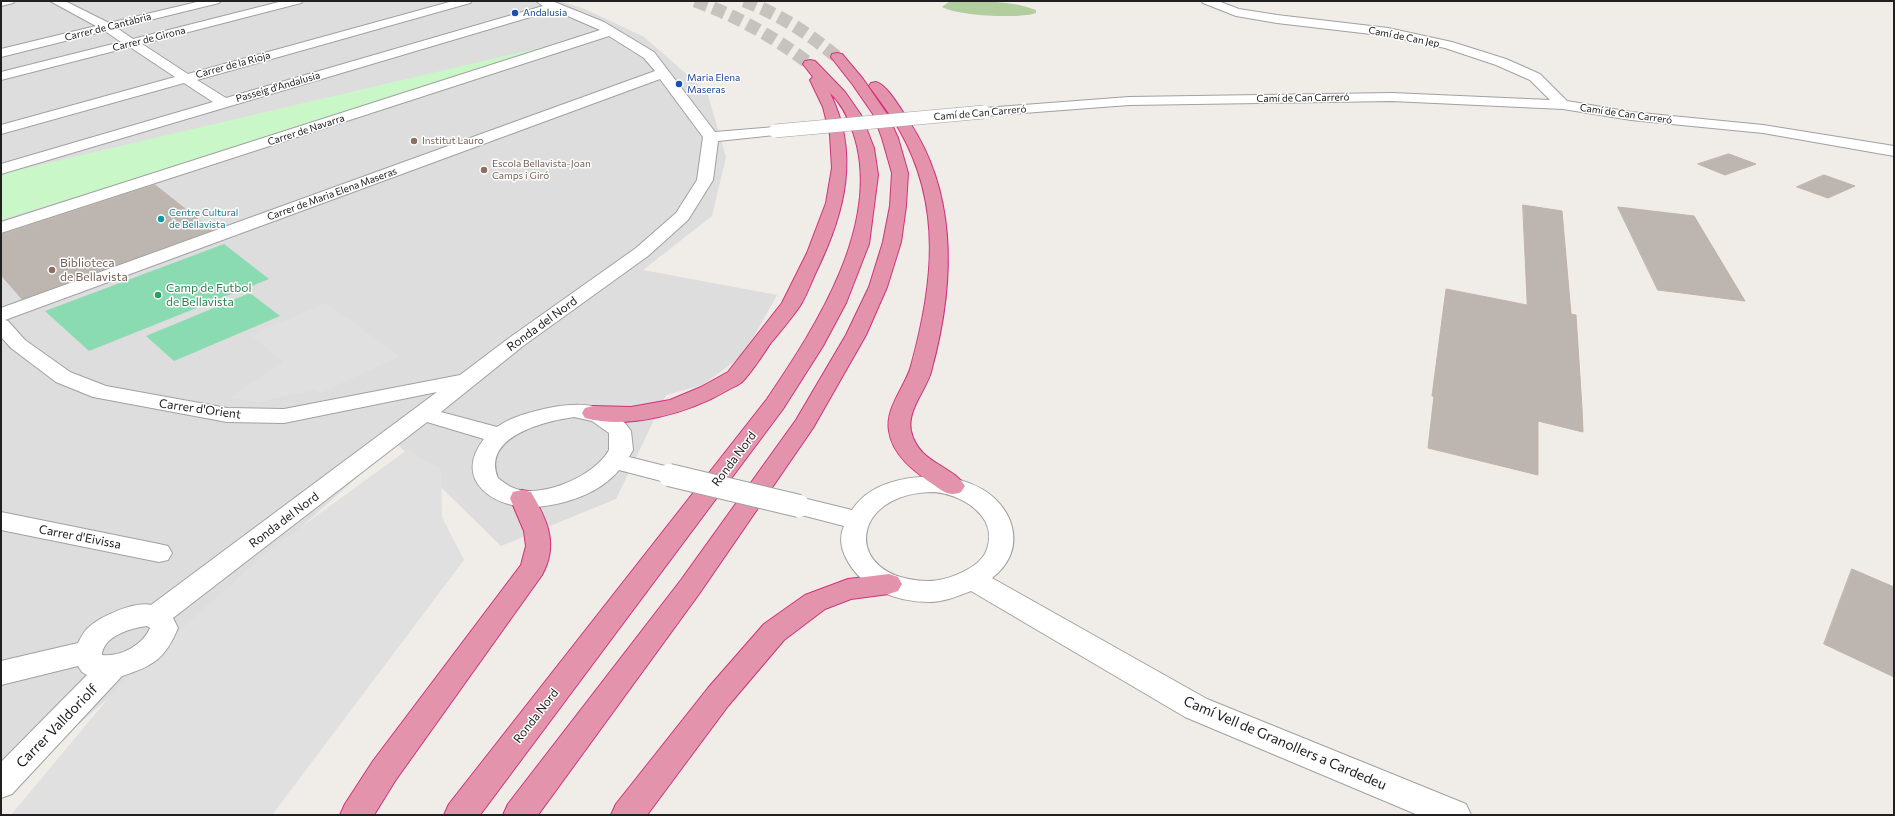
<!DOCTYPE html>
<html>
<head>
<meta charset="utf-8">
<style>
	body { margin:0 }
	#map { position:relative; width:1895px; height:816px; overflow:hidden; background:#f0ece7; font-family:Commissioner,sans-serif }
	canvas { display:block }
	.frame { position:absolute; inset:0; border:2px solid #202020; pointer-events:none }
</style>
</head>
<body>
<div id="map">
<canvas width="1895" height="816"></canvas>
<div class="frame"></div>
</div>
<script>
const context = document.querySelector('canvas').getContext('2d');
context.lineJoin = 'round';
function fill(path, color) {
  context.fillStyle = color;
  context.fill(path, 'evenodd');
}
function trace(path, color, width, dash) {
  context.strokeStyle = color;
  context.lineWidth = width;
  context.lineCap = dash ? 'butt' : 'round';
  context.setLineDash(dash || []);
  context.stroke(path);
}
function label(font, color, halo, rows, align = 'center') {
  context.font = font + ' Commissioner,sans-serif';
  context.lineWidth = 3;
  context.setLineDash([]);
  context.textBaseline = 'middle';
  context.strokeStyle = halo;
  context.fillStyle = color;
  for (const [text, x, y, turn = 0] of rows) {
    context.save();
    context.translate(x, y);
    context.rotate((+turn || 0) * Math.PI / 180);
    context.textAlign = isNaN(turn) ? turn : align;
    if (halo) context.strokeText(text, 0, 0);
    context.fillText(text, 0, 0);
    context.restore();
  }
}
fill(new Path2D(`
	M1,1H560L585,9L644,37L707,92L726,157L712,216L643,270L777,295L744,354L703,385L666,395L616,499L501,546L396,443L1,793Z`), '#dedddd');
fill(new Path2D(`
	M950,1C978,1 1010,0 1036,10V13C1018,19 959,16 942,7Z`), '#b2cd9e');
fill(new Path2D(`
	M611,31L1,220V174Z`), '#c9f7c8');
fill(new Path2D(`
	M224,244L269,279L89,351L45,311Z
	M250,293L280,316L174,361L146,336Z`), '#8adab2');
fill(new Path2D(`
	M326,303L399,356L321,393L314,390L259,402L230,398L283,362L251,335Z
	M407,450L441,469L442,517L464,560L272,815H11L121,683L268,551Z`), '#e0e0e0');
const building = new Path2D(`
	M1729,154L1756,164L1725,175L1698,164Z
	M1824,175L1855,186L1828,198L1797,187Z
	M155,185L212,230L22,299L1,275V235Z
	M1523,205L1562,211L1571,314L1576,315L1582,408L1583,432L1538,421V475L1428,448L1434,396H1432L1446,289L1527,305Z
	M1618,207L1694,216L1745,301L1658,290Z
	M1852,569L1894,587V677L1824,644Z`);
fill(building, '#bdb5b0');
trace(building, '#c1b2aa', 1);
trace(new Path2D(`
	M695,1C737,16 774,37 810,64
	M744,1C779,14 808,33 837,57`), '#c6c3bf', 13, [13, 6]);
const minor = new Path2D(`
	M1,1H15L13,3L1,6Z
	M50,1H65L109,23L201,1H221L219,3L117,28L133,39L283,1H303L301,3L142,44L188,74L453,1H472L470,3L197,80L226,98L543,6L536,1H552L604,22L654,52L715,132L775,127L780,128L782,131L780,134L775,135L718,141L713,180L688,220L648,256L523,346L441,412L497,427C508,419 523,414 536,411C569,402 610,398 631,431L633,450L629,457L677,469L681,475L677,481L669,483L619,470C600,493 567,504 537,507C496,510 451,481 484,439L427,422L173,618L178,628C165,659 153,666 122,676L12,794L1,798V762L87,675L82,672L78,666L1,685V661L78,643C81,637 84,631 89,627C101,616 135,601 151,605L437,392L284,423L227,422L93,397L56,382L11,348L1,337V308L655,71L644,58L609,36L1,233V222L600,30L554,10L1,174V164L213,102L184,83L1,134V125L175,77L130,47L1,80V72L121,42L105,31L1,57V49L96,26ZM660,79L703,137L697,180L676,213L636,248L509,338L460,375L284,409L227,408L106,386L70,372L25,340L8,321L5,320ZM574,417L592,421L609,433V450C595,476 539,501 511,487C507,485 502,481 498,478C481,436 546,421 574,417ZM147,626L150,628C143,645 121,657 102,655C103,636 131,628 147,626Z
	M1201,1H1218L1239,9L1277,15L1388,28L1452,42L1506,59L1540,74L1567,101L1631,112L1763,125L1894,146V156L1763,133L1631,120L1563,109L1392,101L1129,105L984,116L979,115L977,112L979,109L984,108L1129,97L1392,93L1550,100L1530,80L1496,65L1445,48L1388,36L1277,23L1236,16L1203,3Z
	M931,476C948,476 966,480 982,489C1016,509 1027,552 992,578L1207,699L1466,804L1471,815H1418L1185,717L971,591C958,596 944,602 929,602C897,602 861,589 846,558C841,548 839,537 844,526L790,512L787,506L790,500L799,497L852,510C870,483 901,478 931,476ZM934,492C961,494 999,516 987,549C981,569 944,582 926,581C841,578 849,492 934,492Z
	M1,512L159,544L168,546L172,553L168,560L159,562L1,530Z`);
const highway = new Path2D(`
	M837,53L842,54L863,79L887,114L898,138L908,173L906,206L901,242L887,287L866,335L813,428L699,594L538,815H503L508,804L681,580L796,420L846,335L869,287L883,242L890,206L892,173L882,138L873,114L853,85L831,57L832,54Z
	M810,60L815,61L845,92L861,115L874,148L878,175L869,244L846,303L823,346L783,409L480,815H444L449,804L767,399C816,327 884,222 853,132C848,117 842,104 830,93C860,154 845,212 817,270C811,282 807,295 800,306C791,319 780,332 770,344C762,356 753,370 743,381C739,385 733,387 728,390C689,413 629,430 585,418L582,413L585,408L593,406L631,407L670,400L701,387L728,372L782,303L807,253L826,203L832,168L830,135L823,107L810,80L813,77L803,64L805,61Z
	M876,82C888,85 903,113 910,123C959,198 954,289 931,372C925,392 907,410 911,431C918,463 952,465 965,486L961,492C959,493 955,494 953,494C946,494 939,489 934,485C915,472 892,455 889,431C885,408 905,387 911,366C933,286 943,207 900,131C891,115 880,101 869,86L871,83Z
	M522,490L531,492C547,520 559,544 542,575L395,781L374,815H340L345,804L373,761L521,565L526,546L524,531L510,498L513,492Z
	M889,574L898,577L902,584L898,591L889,594L851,599L825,609L784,640L728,706L647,815H611L616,804L708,688L764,624L805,595L848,579Z`);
trace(minor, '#a1a1a1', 2);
trace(highway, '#d2317b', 2);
fill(minor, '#fff');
fill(highway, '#e394ac');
const minorBridgeFar1 = new Path2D(`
	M775,131L984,112`);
const minorBridge = new Path2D(`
	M669,475L799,506`);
trace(minorBridgeFar1, '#a1a1a1', 14, []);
trace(minorBridge, '#a1a1a1', 24, []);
trace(minorBridgeFar1, '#fff', 13);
trace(minorBridge, '#fff', 22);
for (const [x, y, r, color] of [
	[515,13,4,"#1a4fb4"],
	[679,84,4,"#1a4fb4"],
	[414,141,4,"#8d6e63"],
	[484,170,4,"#8d6e63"],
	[161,219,4,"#0f9aa8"],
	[52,270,4,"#8d6e63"],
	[158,295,4,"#2e9e5b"]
]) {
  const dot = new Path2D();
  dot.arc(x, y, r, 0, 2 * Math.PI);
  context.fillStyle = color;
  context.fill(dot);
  trace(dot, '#fff', 1.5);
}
label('10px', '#164399', '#fff', [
	["Andalusia",523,13],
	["Maria Elena",687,78],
	["Maseras",687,90]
], 'left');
label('10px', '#202020', '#fff', [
	["Carrer de Cantàbria",108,27,-14],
	["Camí de Can Jep",1404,37,11],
	["Carrer de Girona",149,39,-14],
	["Carrer de la Rioja",233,65,-15],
	["Passeig d'Andalusia",278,87,-16],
	["Camí de Can Carreró",1303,98,-1],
	["Camí de Can Carreró",980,113,-5],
	["Camí de Can Carreró",1626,114,8],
	["Carrer de Navarra",306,130,-18],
	["Carrer de Maria Elena Maseras",332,194,-20]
]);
label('10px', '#785e54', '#fff', [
	["Institut Lauro",422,141],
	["Escola Bellavista-Joan",492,164],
	["Camps i Giró",492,176]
], 'left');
label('10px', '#0d838f', '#fff', [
	["Centre Cultural",169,213],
	["de Bellavista",169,225]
], 'left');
label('12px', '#785e54', '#fff', [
	["Biblioteca",60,263],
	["de Bellavista",60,277]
], 'left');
label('12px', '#27864d', '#fff', [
	["Camp de Futbol",166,288],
	["de Bellavista",166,302]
], 'left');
label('12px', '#202020', '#fff', [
	["Ronda del Nord",542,324,-36],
	["Carrer d'Orient",200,409,8],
	["Ronda Nord",734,459,-53],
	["Ronda del Nord",284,520,-37],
	["Carrer d'Eivissa",80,537,11],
	["Ronda Nord",536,716,-52]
]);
label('14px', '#202020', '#fff', [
	["Carrer Valldoriolf",57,726,-46],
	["Camí Vell de Granollers a Cardedeu",1285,743,23]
]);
</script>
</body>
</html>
